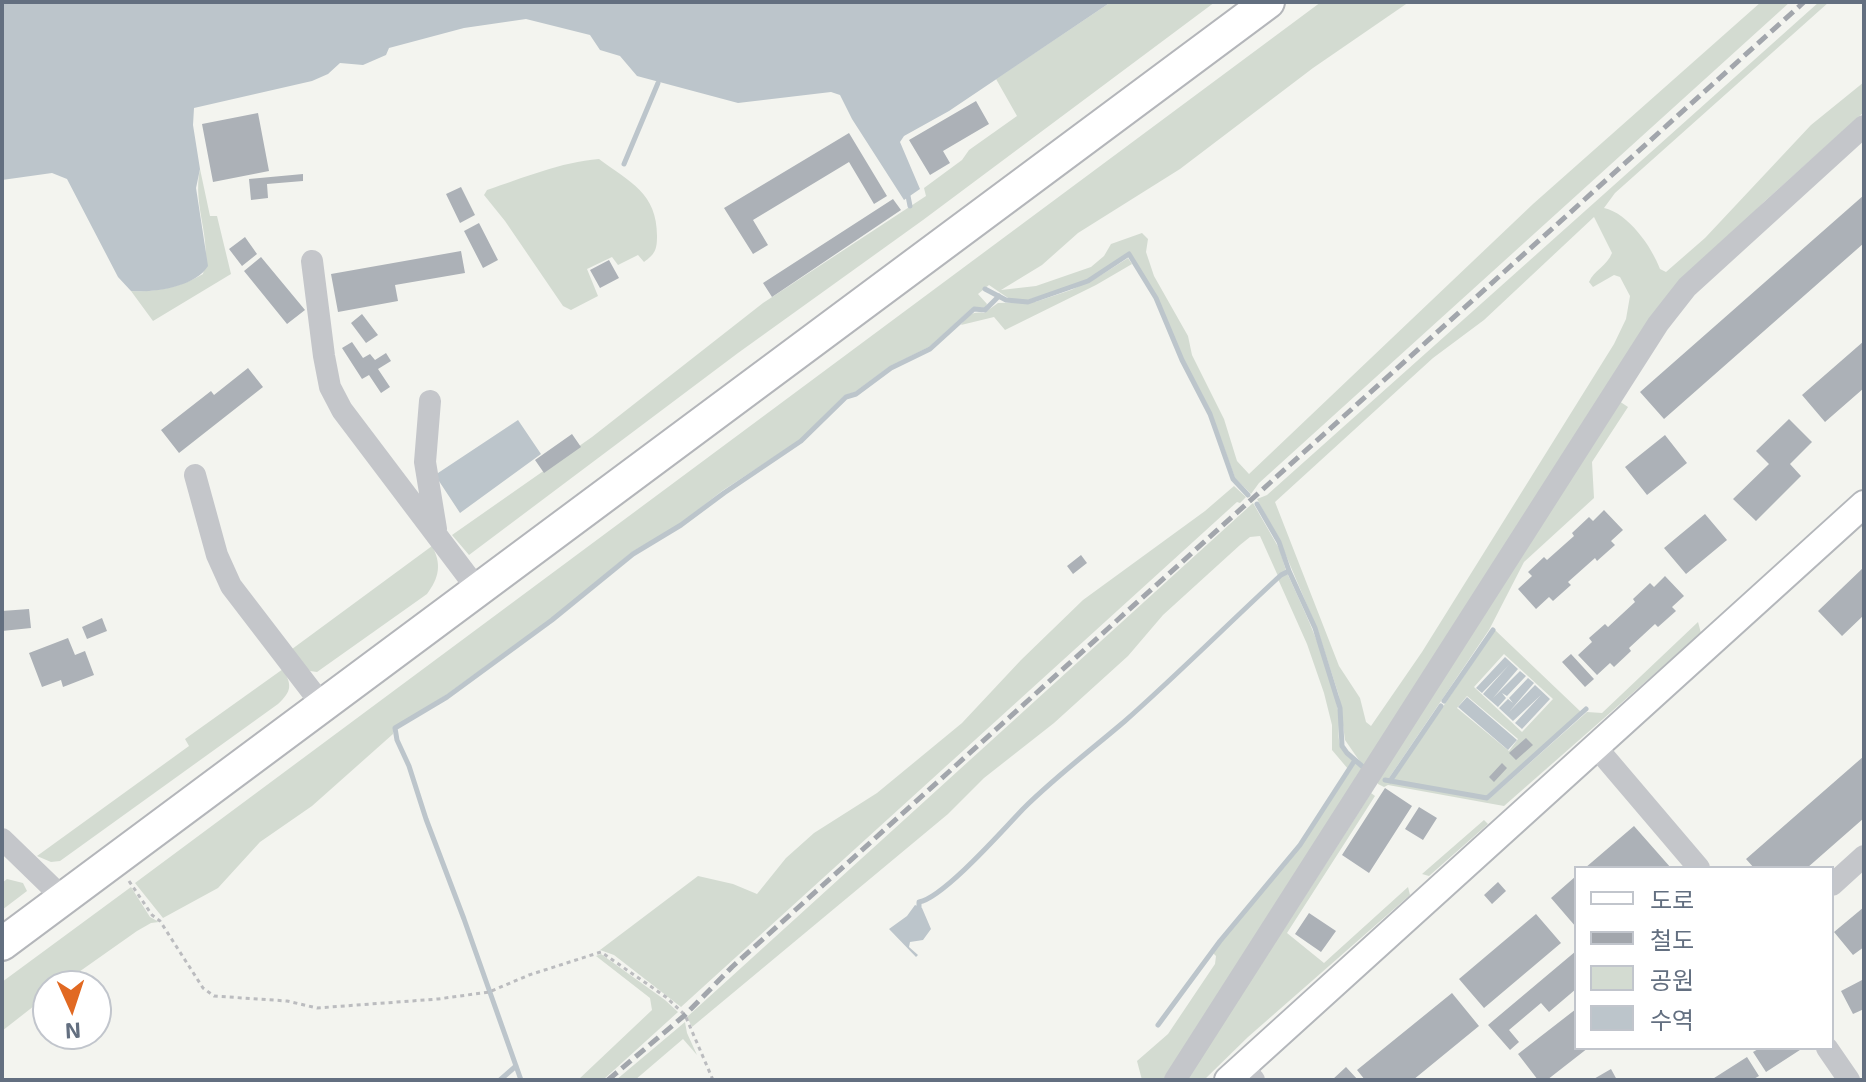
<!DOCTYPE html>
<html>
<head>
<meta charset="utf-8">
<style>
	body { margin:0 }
	#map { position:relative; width:1866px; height:1082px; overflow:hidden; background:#f3f4ef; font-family:"Exo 2","Noto Sans KR",sans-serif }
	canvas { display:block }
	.frame { position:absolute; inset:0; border:4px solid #636f80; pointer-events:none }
	.legend { position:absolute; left:1574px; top:866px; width:260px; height:184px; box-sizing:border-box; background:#fff; border:2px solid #c1c5cc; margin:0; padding:10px 14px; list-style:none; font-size:24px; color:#636f80 }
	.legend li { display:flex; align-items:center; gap:16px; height:40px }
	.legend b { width:40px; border:2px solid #c1c5cc }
	.north { position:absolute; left:32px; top:970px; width:80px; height:80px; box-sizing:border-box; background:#fff; border:2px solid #c1c5cc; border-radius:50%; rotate:177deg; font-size:22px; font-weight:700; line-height:32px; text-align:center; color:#636f80 }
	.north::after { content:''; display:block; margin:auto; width:28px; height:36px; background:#e16922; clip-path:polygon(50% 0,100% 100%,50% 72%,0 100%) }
</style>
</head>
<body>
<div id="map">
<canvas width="1866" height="1082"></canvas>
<div class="frame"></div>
<ul class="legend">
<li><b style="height:10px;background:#fff"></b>도로</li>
<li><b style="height:10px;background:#a2a6ac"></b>철도</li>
<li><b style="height:22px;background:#d3dbd1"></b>공원</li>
<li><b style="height:22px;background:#bcc5cb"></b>수역</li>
</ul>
<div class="north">N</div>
</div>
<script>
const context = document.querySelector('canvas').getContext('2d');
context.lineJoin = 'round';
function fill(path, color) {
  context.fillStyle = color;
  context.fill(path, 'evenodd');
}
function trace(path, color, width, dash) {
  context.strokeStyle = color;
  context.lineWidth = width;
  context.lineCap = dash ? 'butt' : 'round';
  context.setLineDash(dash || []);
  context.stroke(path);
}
fill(new Path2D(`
	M1111,2H1215L923,220L738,353L469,555L452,535L592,437L763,303L926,196L924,188L962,160L969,150L1017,116L996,79Z
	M1321,2H1409L1313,68L1180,169L1078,233L1042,265L1001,290L1036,286L1091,267L1104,256L1111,244L1142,233L1148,239L1146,252L1154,276L1188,336L1192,355L1224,419L1237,461L1249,474L1533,204L1761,2H1790L1259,483L1251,494L1235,478L1211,412L1183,359L1157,298L1129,253L1087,280L1028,300H1011L989,285L978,294L987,304L985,308L973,307L929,347L890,366L855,392L845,395L800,440L722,491L680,524L632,552L551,619L446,695L393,728V734L312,806L260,842L218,888L163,918L135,883Z
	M1819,2H1829L1615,193L1604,208C1628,213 1652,247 1660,269L1666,272L1705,238L1811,125L1864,82V112L1764,202L1698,268L1168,1080H1142L1137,1061L1168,1034L1215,964L1216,956L1213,953L1220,942L1301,846L1356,762L1363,766L1345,740L1339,696L1318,631L1279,539L1257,499L1267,495ZM1594,217L1612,253C1607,266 1594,270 1589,282L1593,287L1614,275L1620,277L1630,296L1626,319L1614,344L1422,652L1371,726L1366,722L1360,698L1339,666L1275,502L1433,358L1484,320Z
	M599,159C630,182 657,193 657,236C657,250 655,254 644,262L638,255L618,265L612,257L587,269L598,296L571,310L563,306L505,221L484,195L487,190C523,178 561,162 599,159Z
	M200,169L210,216H217L231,274L153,321L131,291C155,293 183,286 203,274C213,239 192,207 200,169Z
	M1128,258L1132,264L1096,285L1005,330L994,317L961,325C967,316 972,311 984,313L998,303L1035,302L1071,290L1098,277Z
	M1616,399L1628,407L1592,462L1594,498L1524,562L1489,630L1387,781L1488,800L1587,712L1602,713L1698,622L1701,633L1504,806L1388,785L1384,787L1378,784L1377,780Z
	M1234,486L1246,497L1240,503L1237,502L681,1007L614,955L600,950L698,876L733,884L757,894L786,858L814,833L877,793L962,723L1021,660L1083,600L1205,511Z
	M1253,503L1280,550L1286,571L1278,576L1260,536L1250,537L1240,545L1163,615L1128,656L1054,723L984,778L948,814L692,1027L687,1017Z
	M432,546C442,564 439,578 427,594L317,672L310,671L288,652Z
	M1287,573C1307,616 1329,663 1338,710C1342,733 1331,743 1353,761L1348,769L1332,750V725L1324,693L1307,644L1278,579Z
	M1495,630L1581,712L1486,796L1393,780ZM1504,654L1553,699L1522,732L1474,687ZM1467,696L1518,739L1509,751L1457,708Z
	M283,669C292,685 292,691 278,704L60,861L51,862L37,856L189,746L185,739Z
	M1371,793L1375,796L1287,933L1324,963L1408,887L1410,895L1248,1037L1204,1080H1187Z
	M1484,820L1488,824L1429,876L1422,874Z
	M7,879L23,883L27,891L2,910V883Z
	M131,887L150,917L159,922L151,923L137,931L59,986H48V995L2,1031V982Z
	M601,954L665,1000L678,1012L603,1080H578L652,1010L650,998L596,956Z
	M685,1022L687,1033L697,1055L683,1039L635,1080H616Z`), '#d3dbd1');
fill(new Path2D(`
	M2,2H1111L949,111L904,136L900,142L920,189L904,200L852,119L840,95L831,92L738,103L637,76L620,56L600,50L590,35L526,19L464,28L389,48L386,55L363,65L340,63L328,74L312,81L194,108L193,125L200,169L196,188L208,266C195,287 154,293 131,291L118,277L67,179L52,173L2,180Z
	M518,420L541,454L460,513L435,475Z
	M1505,657L1518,669L1493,698L1520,671L1526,676L1507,696L1502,693L1506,698L1498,707L1483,694L1509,665L1482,693L1476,688Z
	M1528,678L1534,683L1509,712L1535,685L1550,699L1522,729L1515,723L1541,695L1513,721L1499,708L1508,699L1513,703L1509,698Z
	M1467,697L1517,740L1508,750L1458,707Z
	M915,905L922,908L931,929L923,940L910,942L909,947L918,955L916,957L889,929L907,916Z`), '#bcc5cb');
trace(new Path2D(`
	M624,164L658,83
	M907,191L910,206
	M985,289L1006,300L1028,302L1088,281L1129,254L1156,298L1182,360L1210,414L1233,479L1248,495
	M1257,504L1279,542L1289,571L1315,628L1340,708L1342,746L1347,753L1363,767
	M1444,701L1493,630
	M1385,780L1487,798L1586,709
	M1390,781L1441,706
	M919,908V902C943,898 1003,830 1023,809C1054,778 1091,750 1125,721C1178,674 1229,623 1281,575L1289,571
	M1158,1025L1220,941L1300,845L1355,760
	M500,1080L516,1066
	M521,1080L464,919L426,819L409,766L397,740L395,728L447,697L552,620L633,554L681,525L724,493L801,441L846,397L856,394L891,368L930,349L974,309L985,310L999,296`), '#bcc5cb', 5);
fill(new Path2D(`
	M976,101L989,124L943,151L950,163L930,175L909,140Z
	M258,113L269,171L213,182L202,124Z
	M849,133L887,196L874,204L849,162L753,220L768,245L753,254L724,208Z
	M303,174V181L267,184L268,198L251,200L249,179Z
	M461,187L475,215L460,223L446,194Z
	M1864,195V243L1664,419L1640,392Z
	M893,199L901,210L772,297L763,283Z
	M479,223L498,260L483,268L464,231Z
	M245,237L257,254L242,266L229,249Z
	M461,251L465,273L395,285L398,301L338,312L331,274Z
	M261,257L305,310L287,324L244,271Z
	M609,260L619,278L600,288L590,270Z
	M362,314L378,335L366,343L351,323Z
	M1864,341V388L1825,422L1802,395Z
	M352,342L363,358L370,354L375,360L386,353L391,361L378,369L390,387L381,393L369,375L362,379L342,348Z
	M248,368L263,387L179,453L161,430L211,391L214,395Z
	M1789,419L1812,442L1790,464L1801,476L1756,521L1733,499L1769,464L1756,451Z
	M572,434L581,447L544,473L535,460Z
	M1665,435L1687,463L1647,495L1625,467Z
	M1604,510L1623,530L1611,541L1615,545L1597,561L1595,558L1568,582L1571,585L1553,601L1549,597L1536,609L1518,589L1532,576L1528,572L1544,557L1547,560L1574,536L1572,533L1589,517L1593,521Z
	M1705,514L1727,540L1686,574L1664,548Z
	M1081,555L1087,563L1073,574L1067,566Z
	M1864,567V615L1842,636L1818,611Z
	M1665,576L1684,596L1672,607L1676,611L1658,627L1655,624L1629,648L1631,651L1614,667L1610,663L1597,675L1578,655L1592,642L1589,638L1605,624L1608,627L1635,602L1633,599L1650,583L1654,587Z
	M29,609L31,628L2,631V611Z
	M102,618L107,631L87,639L82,627Z
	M68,638L75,655L85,651L94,675L63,687L61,680L42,687L29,653Z
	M1571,654L1594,679L1585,687L1562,662Z
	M1526,738L1533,745L1516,760L1509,753Z
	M1864,756V818L1807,868H1754L1746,859Z
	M1502,763L1507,768L1494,782L1489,777Z
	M1385,788L1412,806L1369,873L1342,855Z
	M1419,807L1437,818L1423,840L1405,829Z
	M1634,826L1671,868H1585Z
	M1576,876V927L1551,898Z
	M1498,882L1506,891L1492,904L1484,895Z
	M1864,907V947L1853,955L1834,932Z
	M1309,913L1336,931L1321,952L1295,934Z
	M1536,914L1561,943L1484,1008L1459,979Z
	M1576,951V989L1549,1012L1541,1003L1509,1030L1519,1042L1510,1050L1488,1025Z
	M1864,979V1009L1853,1014L1841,991Z
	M1452,993L1479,1026L1413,1080H1365L1357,1070Z
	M1576,1009V1048H1588L1547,1080H1538L1518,1054Z
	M1760,1048H1803L1766,1072L1753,1052Z
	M1747,1057L1759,1076L1752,1080H1711Z
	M1346,1067L1358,1080H1332Z
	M1611,1069L1617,1080H1592Z`), '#acb1b7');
const major = new Path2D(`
	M1228,1080L1864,504`);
const highway = new Path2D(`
	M2,944L1268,2`);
trace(major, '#b4b7bb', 30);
trace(highway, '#b4b6ba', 36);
trace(new Path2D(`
	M129,881L152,915L160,921L203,988L214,996L287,1001L317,1008L438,999L489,992L529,975L601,952L666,997L685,1015L713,1080`), '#bbbcbf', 3, [4, 4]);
trace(new Path2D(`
	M312,261L324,356L330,387L342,410L478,590
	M430,401L425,462L436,529
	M195,475L217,555L231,586L323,706
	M1596,747L1699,868
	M2,839L64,899
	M1832,885L1864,856
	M1827,1048L1849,1080
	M1243,1068L1254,1080
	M1175,1080L1658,324L1687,287L1864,126`), '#c4c6ca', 22);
trace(major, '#fff', 26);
trace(highway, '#fff', 32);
trace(new Path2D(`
	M608,1080L685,1015L732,967L1804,2`), '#a2a6ac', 5, [12, 6]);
</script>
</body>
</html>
